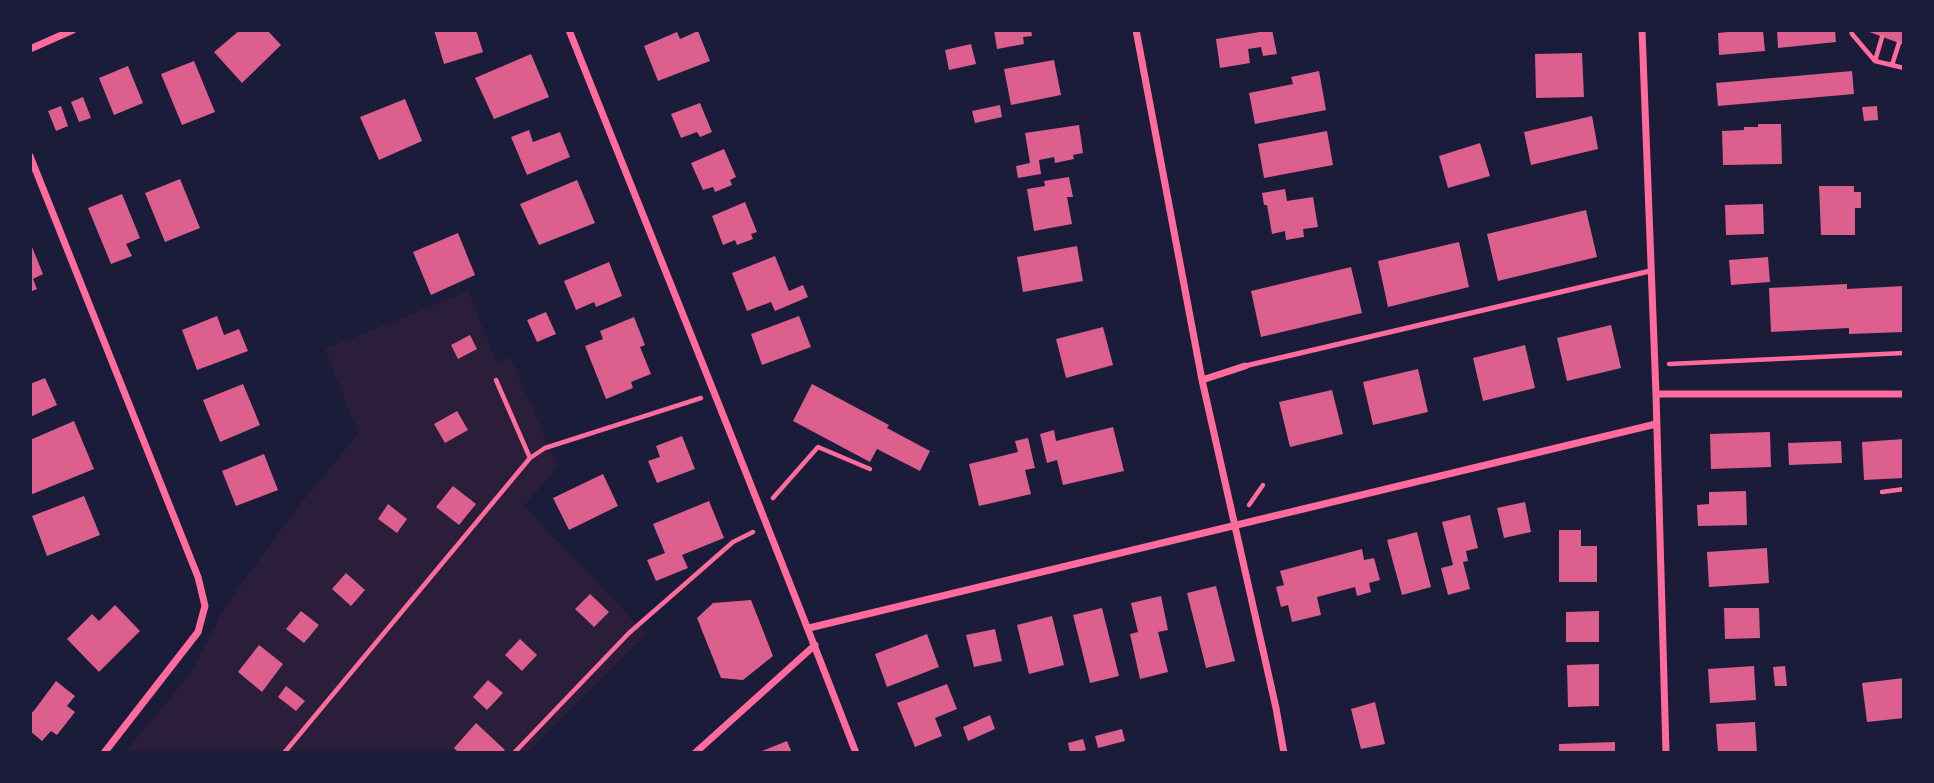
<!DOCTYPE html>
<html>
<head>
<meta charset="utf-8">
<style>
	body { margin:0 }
	#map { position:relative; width:1934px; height:783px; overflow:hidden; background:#1b1b3a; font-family:Lato,sans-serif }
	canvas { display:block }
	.frame { position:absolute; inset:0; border:32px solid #1b1b3a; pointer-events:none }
</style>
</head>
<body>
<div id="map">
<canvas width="1934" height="783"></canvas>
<div class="frame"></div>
</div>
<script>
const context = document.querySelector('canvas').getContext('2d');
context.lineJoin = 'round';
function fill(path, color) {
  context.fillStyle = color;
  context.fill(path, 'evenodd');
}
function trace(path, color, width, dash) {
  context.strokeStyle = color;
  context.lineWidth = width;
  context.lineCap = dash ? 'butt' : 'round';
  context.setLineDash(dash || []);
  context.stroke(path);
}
fill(new Path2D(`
	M469,291L496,362L511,358L558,467L524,506L646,634L527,753H124L191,673L228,602L297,508L358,434L325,349Z`), '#2a1e3b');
fill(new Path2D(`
	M240,30H267L281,45L242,83L214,52Z
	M434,30H476L483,52L444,64Z
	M994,30H1031L1032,36L1023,37L1024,44L997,49Z
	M1272,30L1277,54L1263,56L1261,47L1248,49L1250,63L1220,68L1216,39Z
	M1749,30H1763L1765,51L1719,55L1718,33Z
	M1777,30H1835L1836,42L1778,48Z
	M1864,30H1904V45L1899,43Z
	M698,31L710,61L658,81L644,46L677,32L680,39Z
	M971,44L976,64L949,70L945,50Z
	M1582,53L1584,97L1536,98L1535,54Z
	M531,54L549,97L494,119L475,78Z
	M1054,60L1061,95L1011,105L1004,69Z
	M194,61L215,112L182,125L161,74Z
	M128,66L143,103L114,115L99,78Z
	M1319,71L1326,110L1255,124L1249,93L1293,84L1291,77Z
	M1852,71L1854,94L1718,106L1716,83Z
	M83,97L91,118L79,122L71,102Z
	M405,99L422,141L379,160L360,117Z
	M700,103L712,132L700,137L697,132L681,138L671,114Z
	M1000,105L1002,117L975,123L972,111Z
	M61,106L68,126L56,131L48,111Z
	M1877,106L1878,120L1864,121L1862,107Z
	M1592,116L1598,149L1531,165L1524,132Z
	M1758,124H1781L1782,164L1723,165L1722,131L1744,130V127H1758Z
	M1079,125L1083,153L1073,155L1074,159L1055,163L1054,157L1039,160L1041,174L1018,178L1016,166L1030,163L1025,133Z
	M529,130L533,142L560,132L570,157L527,175L511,137Z
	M1327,131L1333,165L1264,178L1258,144Z
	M1480,143L1490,176L1448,188L1439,156Z
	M724,149L736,177L730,180L732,185L715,192L713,187L703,190L691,163Z
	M1069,177L1073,197H1067L1072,224L1034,231L1027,189L1045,186L1044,181Z
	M180,179L200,228L165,242L145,193Z
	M577,180L595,223L539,245L520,204Z
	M1819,186H1854V192H1861V208H1855V235H1821Z
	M1285,189L1287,201L1313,197L1318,227L1303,229L1304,237L1286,240L1285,231L1272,234L1267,205H1264L1262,193Z
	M122,194L140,238L126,244L132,256L111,264L88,208Z
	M745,202L757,232L751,234L753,239L737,245L735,240L723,245L712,216Z
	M1763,204L1764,234L1726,235L1725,205Z
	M1586,210L1597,257L1498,281L1487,234Z
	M458,233L475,275L431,295L413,252Z
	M30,242L43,274L33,279L37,289L30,292Z
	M1459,242L1469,287L1388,307L1378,261Z
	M1077,246L1083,281L1023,292L1017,257Z
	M775,256L789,291L803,285L808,297L775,311L771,302L747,311L732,273Z
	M1768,257L1770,282L1731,285L1729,260Z
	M609,262L622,296L596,307L594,302L576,310L564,281Z
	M1351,267L1362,313L1261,337L1251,291Z
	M1847,284V289L1904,286V332L1849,334V328L1771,332L1769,288Z
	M546,312L556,334L537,342L527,320Z
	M217,316L224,335L239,329L248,351L197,370L182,330Z
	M799,316L811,347L762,365L751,334Z
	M634,317L645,345L640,347L651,374L631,382L633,388L606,399L585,346L603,339L600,331Z
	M1611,325L1621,368L1567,381L1557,338Z
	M1103,327L1113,365L1066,378L1056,339Z
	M470,335L477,349L458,359L451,345Z
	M1525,345L1535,388L1483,401L1473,358Z
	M1418,369L1428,412L1373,425L1363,382Z
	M45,378L57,405L30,417V384Z
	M243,384L260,425L220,442L203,400Z
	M812,384L889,425L887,428L930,451L920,471L877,449L870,462L793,421Z
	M1332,390L1343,434L1290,447L1279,402Z
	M457,411L468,430L445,443L434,424Z
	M74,421L94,469L30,495V440Z
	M1113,427L1124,471L1063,485L1057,460L1047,463L1040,434L1054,430L1056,441Z
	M1770,432L1771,467L1711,469L1710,434Z
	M682,436L695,469L657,483L648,461L660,457L656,446Z
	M1028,438L1035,468L1025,470L1031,494L979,506L969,464L1018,452L1015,441Z
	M1904,439V478L1864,480L1862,442Z
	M1841,441L1842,463L1789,465L1788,443Z
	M264,454L278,490L236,506L222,471Z
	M603,474L618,506L569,530L553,498Z
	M453,486L476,504L459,525L436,507Z
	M1746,491L1747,525L1698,526L1697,505L1709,504V492Z
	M84,496L100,535L47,556L32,516Z
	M709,501L724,538L682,555L688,568L656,581L647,560L665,553L653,524Z
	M1525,502L1531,532L1504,538L1497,508Z
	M388,504L407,519L397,533L378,519Z
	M1470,515L1478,548L1466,551L1468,561L1463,562L1470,589L1448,595L1441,568L1453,565L1442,522Z
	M1559,530H1581V546H1597V582H1559Z
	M1417,532L1431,587L1402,595L1387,540Z
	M1767,548L1769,583L1709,587L1707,552Z
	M1362,549L1364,560L1374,558L1380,580L1369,583L1371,592L1357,596L1355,587L1317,597L1321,615L1292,622L1288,605L1281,607L1276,587L1284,585L1280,571Z
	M346,573L365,590L351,606L332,589Z
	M1216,586L1235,661L1206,668L1187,593Z
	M590,594L609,612L594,627L575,609Z
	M1161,596L1168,630L1158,632L1168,672L1140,679L1130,634L1138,632L1131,603Z
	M751,600L773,656L743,680L721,678L697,618L713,603Z
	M115,605L140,631L99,672L67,639L92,614L99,621Z
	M1102,608L1119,676L1090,683L1073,615Z
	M1724,608H1759L1760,638L1725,639Z
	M301,611L319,625L304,643L286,629Z
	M1599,611V642H1566V612Z
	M1052,616L1064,665L1029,674L1017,625Z
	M995,629L1002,661L974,667L966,635Z
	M927,634L939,667L887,687L875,654Z
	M520,639L537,655L522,671L505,655Z
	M259,645L283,664L262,692L238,672Z
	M1599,664V706L1568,707L1567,665Z
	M1754,666L1756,700L1710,703L1708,669Z
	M1785,666L1787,686H1775L1773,667Z
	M1904,678V718L1867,722L1862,683Z
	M488,680L503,693L487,710L473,697Z
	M56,681L75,696L67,706L75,712L57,735L51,731L42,741L30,731V710L33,712Z
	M947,684L957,709L935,718L942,736L915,747L897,703Z
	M286,686L305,701L296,711L278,697Z
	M1375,702L1385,744L1361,749L1351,709Z
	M990,715L995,729L968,741L963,727Z
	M1755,722L1757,753H1718L1716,724Z
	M476,723L505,750L502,753H459L454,748Z
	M1122,729L1125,741L1098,748L1095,736Z
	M1083,739L1086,750L1070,753L1068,743Z
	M787,741L792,753H757Z
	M1615,742V753H1559V744Z`), '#dd5f8e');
trace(new Path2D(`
	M1851,30L1852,34L1875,61L1904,68
	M1875,61L1882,37
	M1892,65L1899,43
	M1669,364L1904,353
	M496,380L530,458
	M1882,492L1904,489
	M773,498L818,447L870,469
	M1249,505L1263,485
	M284,753L530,458L545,448L701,398
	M514,753L629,633L733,542L753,532`), '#ff6b9d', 4.5);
trace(new Path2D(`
	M1245,366L1650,271`), '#ff6b9d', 5);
trace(new Path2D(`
	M569,30C665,271 763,511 856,753
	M1136,30L1202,380L1276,708L1284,753
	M1642,30L1656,394L1666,753
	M30,49L73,30
	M30,156L198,577L205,606L198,632L104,753
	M1202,380L1245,366
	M1656,394H1904
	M809,628L1656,424
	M695,753L815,645`), '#ff6b9d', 7);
</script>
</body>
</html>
